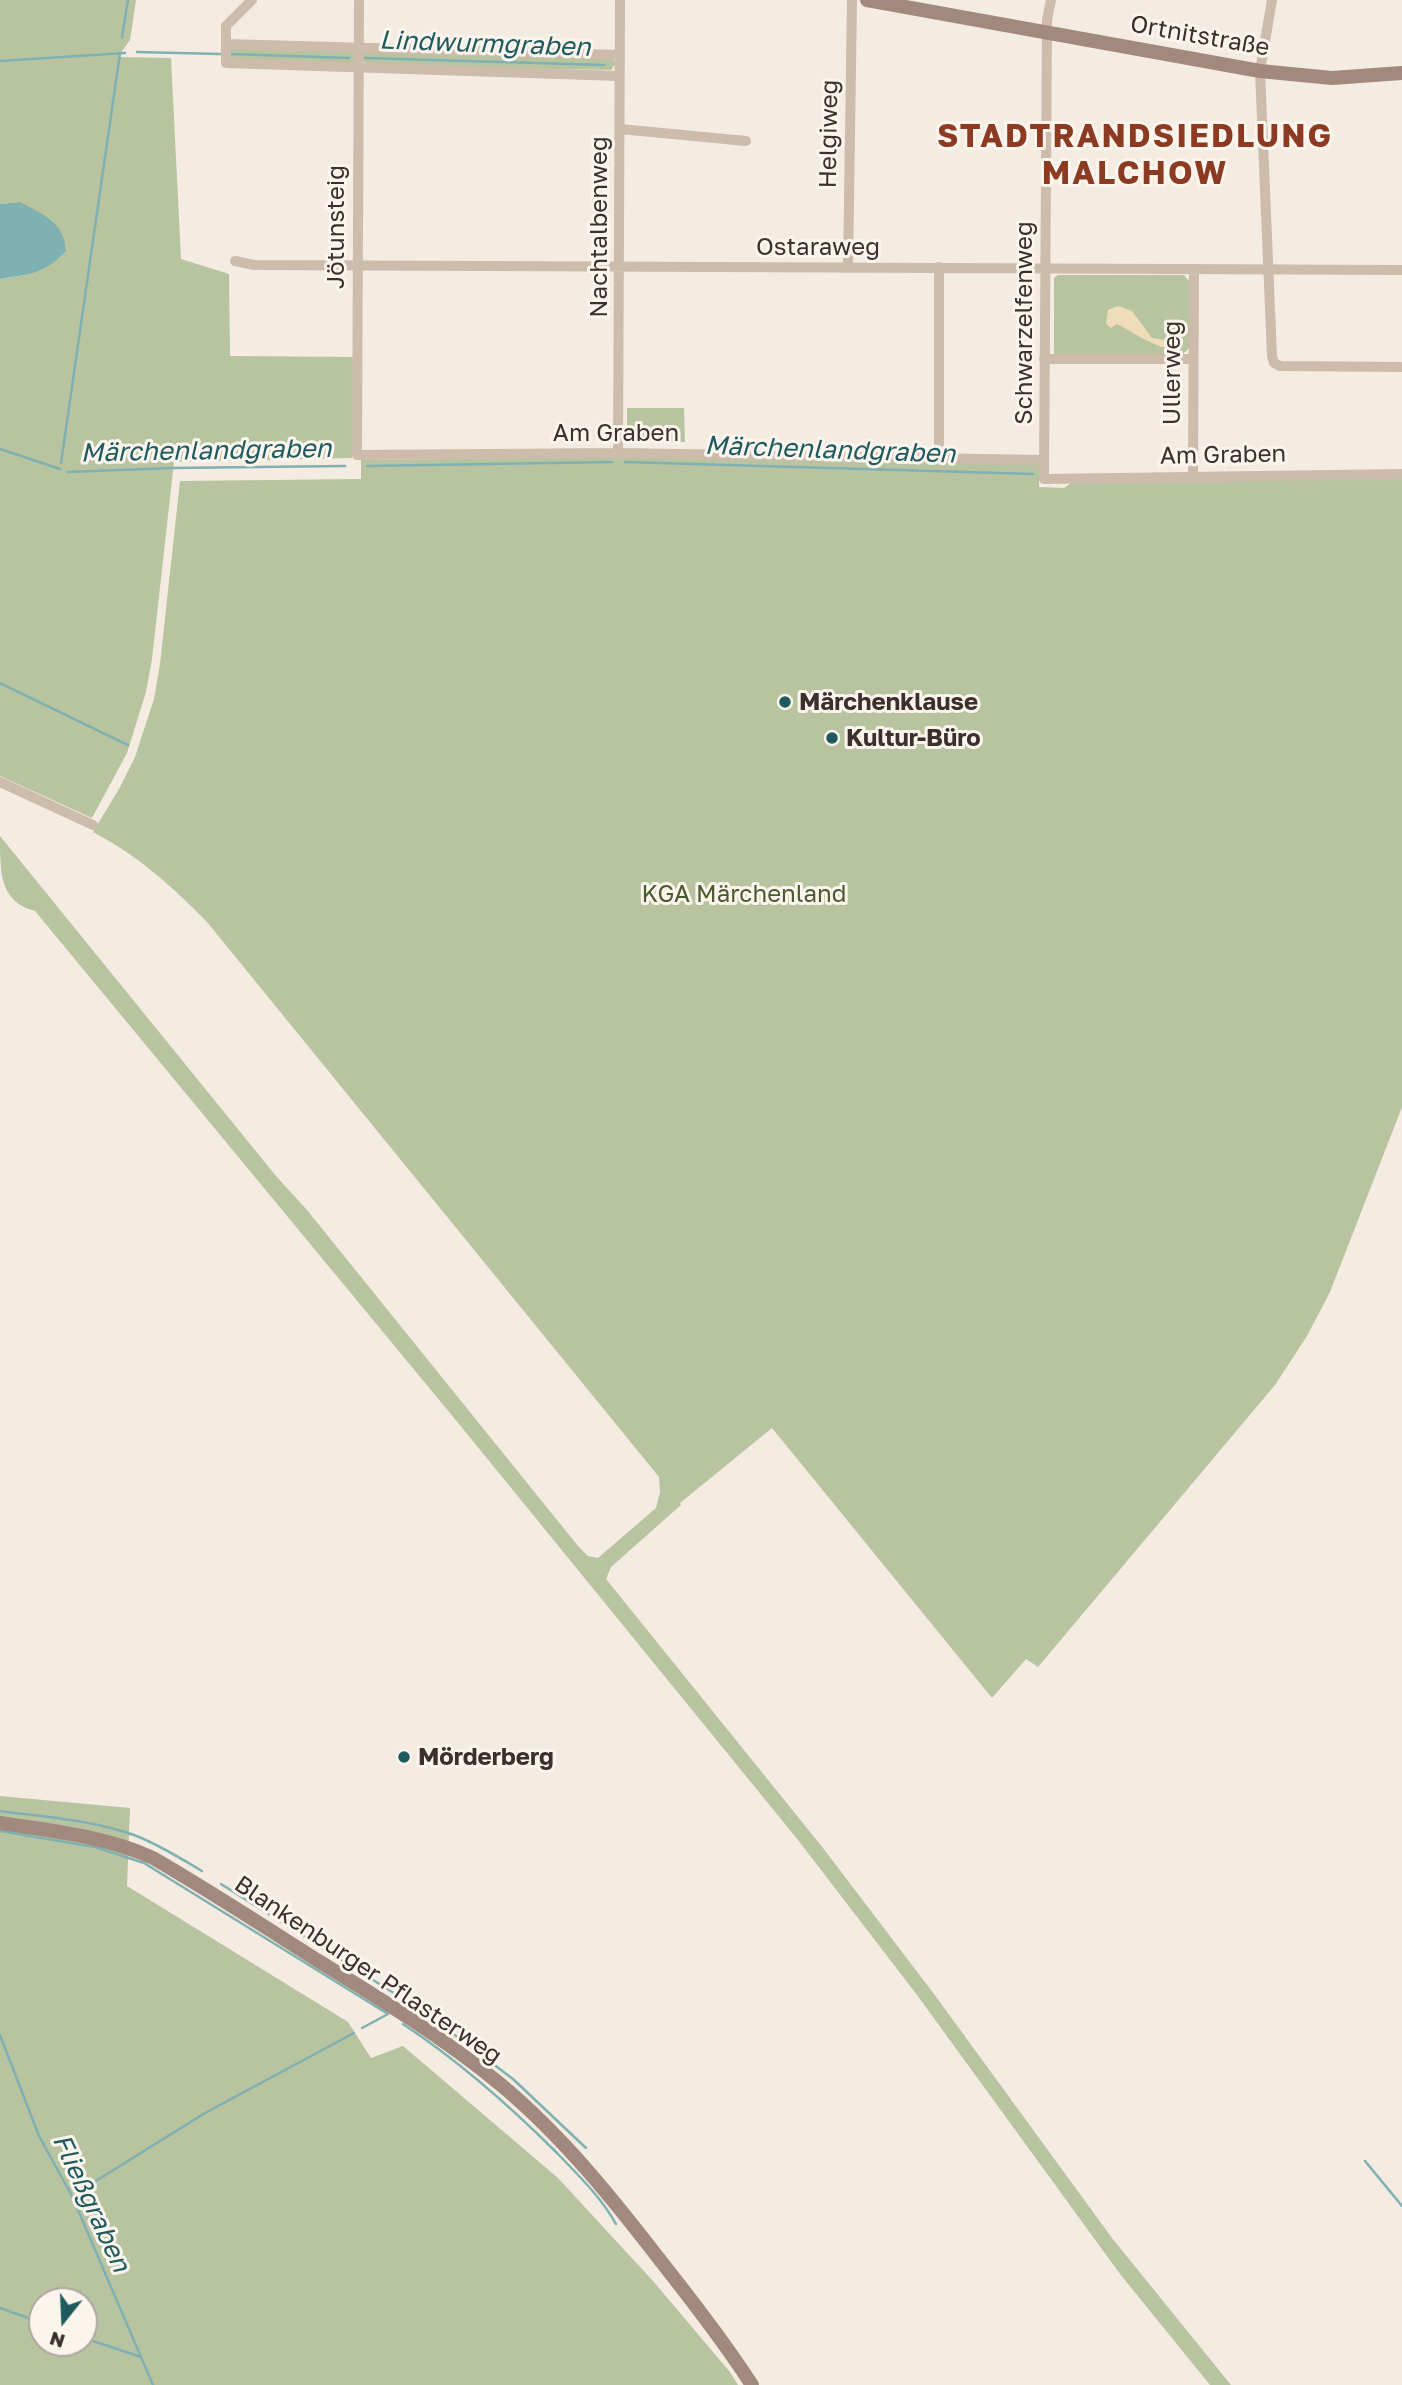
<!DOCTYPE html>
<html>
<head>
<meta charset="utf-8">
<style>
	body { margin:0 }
	#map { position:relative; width:1402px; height:2385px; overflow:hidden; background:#f4ebe1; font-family:"Golos Text",sans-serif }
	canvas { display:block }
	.north { position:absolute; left:28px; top:2287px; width:70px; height:70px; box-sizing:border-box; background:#fbf5ee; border:2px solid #aea6a0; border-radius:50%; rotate:198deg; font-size:19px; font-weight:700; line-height:28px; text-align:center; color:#3b302b }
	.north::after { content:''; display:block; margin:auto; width:24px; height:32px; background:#1f5a5e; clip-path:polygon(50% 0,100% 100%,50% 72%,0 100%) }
</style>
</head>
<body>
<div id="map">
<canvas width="1402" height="2385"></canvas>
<div class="north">N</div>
</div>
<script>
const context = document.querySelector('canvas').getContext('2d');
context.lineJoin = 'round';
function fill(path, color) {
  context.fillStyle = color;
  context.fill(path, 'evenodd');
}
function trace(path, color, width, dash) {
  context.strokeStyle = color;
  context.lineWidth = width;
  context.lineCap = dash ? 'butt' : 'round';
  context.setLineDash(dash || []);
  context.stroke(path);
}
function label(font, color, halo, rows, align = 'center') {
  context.font = font + ' "Golos Text",sans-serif';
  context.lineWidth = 6;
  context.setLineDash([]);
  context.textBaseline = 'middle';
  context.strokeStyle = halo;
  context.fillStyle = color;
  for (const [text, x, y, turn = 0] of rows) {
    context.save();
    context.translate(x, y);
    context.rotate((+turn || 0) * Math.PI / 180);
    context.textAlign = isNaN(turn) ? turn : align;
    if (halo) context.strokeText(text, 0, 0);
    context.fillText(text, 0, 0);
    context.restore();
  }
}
fill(new Path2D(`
	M0,0H136L130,40L118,57L171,58L181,259L229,274L230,356L354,357L352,458L174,462L152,659L146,692L127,753L92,818L0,776V279L25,275L20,202L0,204Z
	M229,48L354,51L355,61L353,65L231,60L228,58Z
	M366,50L611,57L616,63L611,70L371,66L363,61V53Z
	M1058,275H1184L1190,282V347L1180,357L1054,355V278Z
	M627,408H684L685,442L627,441Z
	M616,457L1040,463L1039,487L1064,488L1071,483L1402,478V1107L1330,1292L1307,1336L1275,1385L1038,1667L1026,1659L992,1698L772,1428L680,1503L681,1505L611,1567L606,1579L823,1848L934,1994L1112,2238L1231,2385H1210L1120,2274L917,1995L798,1840L459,1424L35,911C0,902 0,874 0,836L276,1176L307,1210L578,1546L588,1556L598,1558L656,1508L660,1492L659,1477L207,922C172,886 137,855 93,832L119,789L135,757L154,699L160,664L180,481L361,479V460Z
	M0,1796L130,1808L127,1886L348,2022L371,2058L403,2046L558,2178L653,2281L730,2372L738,2385H0ZM42,2301H84V2343H42Z`), '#b8c4a0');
fill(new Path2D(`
	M1118,306L1132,311L1152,338L1171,341L1179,349C1161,352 1133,332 1117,324L1111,328L1106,324L1108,310Z`), '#efdcb8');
fill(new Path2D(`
	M20,202C43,215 64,221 66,251C44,274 30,274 0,279V204Z`), '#7fb0b2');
trace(new Path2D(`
	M122,37L128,0
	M137,52L220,54
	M231,54L349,58
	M365,58L604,65
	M0,61L125,53
	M0,449L60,469
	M625,462L1033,474
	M61,463L120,53
	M367,466L612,462
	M68,472L171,468L345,466
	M0,683L128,745
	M0,1811C44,1817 92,1820 134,1835C158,1844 180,1858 202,1871
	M0,1831L95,1847L144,1863L388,2014L362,2028
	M221,1884L408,2002
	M423,2011L513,2079L586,2148
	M403,2024C459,2061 510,2106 558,2154C579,2176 601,2197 616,2224
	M0,2035L39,2136L72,2196L153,2385
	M1365,2161L1402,2206
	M83,2189L205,2113L354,2033
	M0,2308L42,2323
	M84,2338L141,2357`), '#7fb0b2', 2.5);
trace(new Path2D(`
	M252,0L226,26V63L619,76
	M359,0L357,455L618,453L1044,460
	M1051,0L1047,20L1044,479L1402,474
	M1272,0L1260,71L1272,356L1274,363L1280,366L1402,367
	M226,44L620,55
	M620,129L746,141
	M235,261L254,265L1402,270
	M848,268L852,0
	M1044,359H1193
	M618,453L620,0
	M939,457V267
	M1193,476L1194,270
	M0,782L93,825`), '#cdbbac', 10);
trace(new Path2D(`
	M867,0L1260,71L1332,78L1402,73
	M0,1823C52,1831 105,1836 153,1858C210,1891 265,1927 320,1962C382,2000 444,2038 500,2084C565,2138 616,2203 667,2269C697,2307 726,2345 752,2385`), '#a18a7d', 14);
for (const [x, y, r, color] of [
	[785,702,7,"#1f5a5e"],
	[832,738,7,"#1f5a5e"],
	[404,1757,7,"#1f5a5e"]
]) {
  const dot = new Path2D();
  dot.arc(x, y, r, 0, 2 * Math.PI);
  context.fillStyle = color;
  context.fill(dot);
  trace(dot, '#fbf5ee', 2.5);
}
label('24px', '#3b302b', '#fbf5ee', [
	["Ortnitstraße",1200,36,10],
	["Helgiweg",829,134,-89],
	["Jötunsteig",336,227,-90],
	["Nachtalbenweg",599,227,-90],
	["Ostaraweg",818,247],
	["Schwarzelfenweg",1024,323,-90],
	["Ullerweg",1172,373,-90],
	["Am Graben",616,433],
	["Am Graben",1223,455,-1],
	["Blankenburger Pflasterweg",368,1970,34]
]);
label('bold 24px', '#3b302b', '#fbf5ee', [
	["Märchenklause",799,702],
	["Kultur-Büro",846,738],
	["Mörderberg",418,1757]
], 'left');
label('24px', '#4a5a2e', '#fbf5ee', [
	["KGA Märchenland",744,894]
]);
label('italic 26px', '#1f5a5e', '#fbf5ee', [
	["Lindwurmgraben",485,44,2],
	["Märchenlandgraben",830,450,2],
	["Märchenlandgraben",206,451,-1],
	["Fließgraben",91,2203,65]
]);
context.letterSpacing = '2px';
label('bold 32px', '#8c3b22', '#fbf5ee', [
	["STADTRANDSIEDLUNG",1135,137],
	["MALCHOW",1135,174]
]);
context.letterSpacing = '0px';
</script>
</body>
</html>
